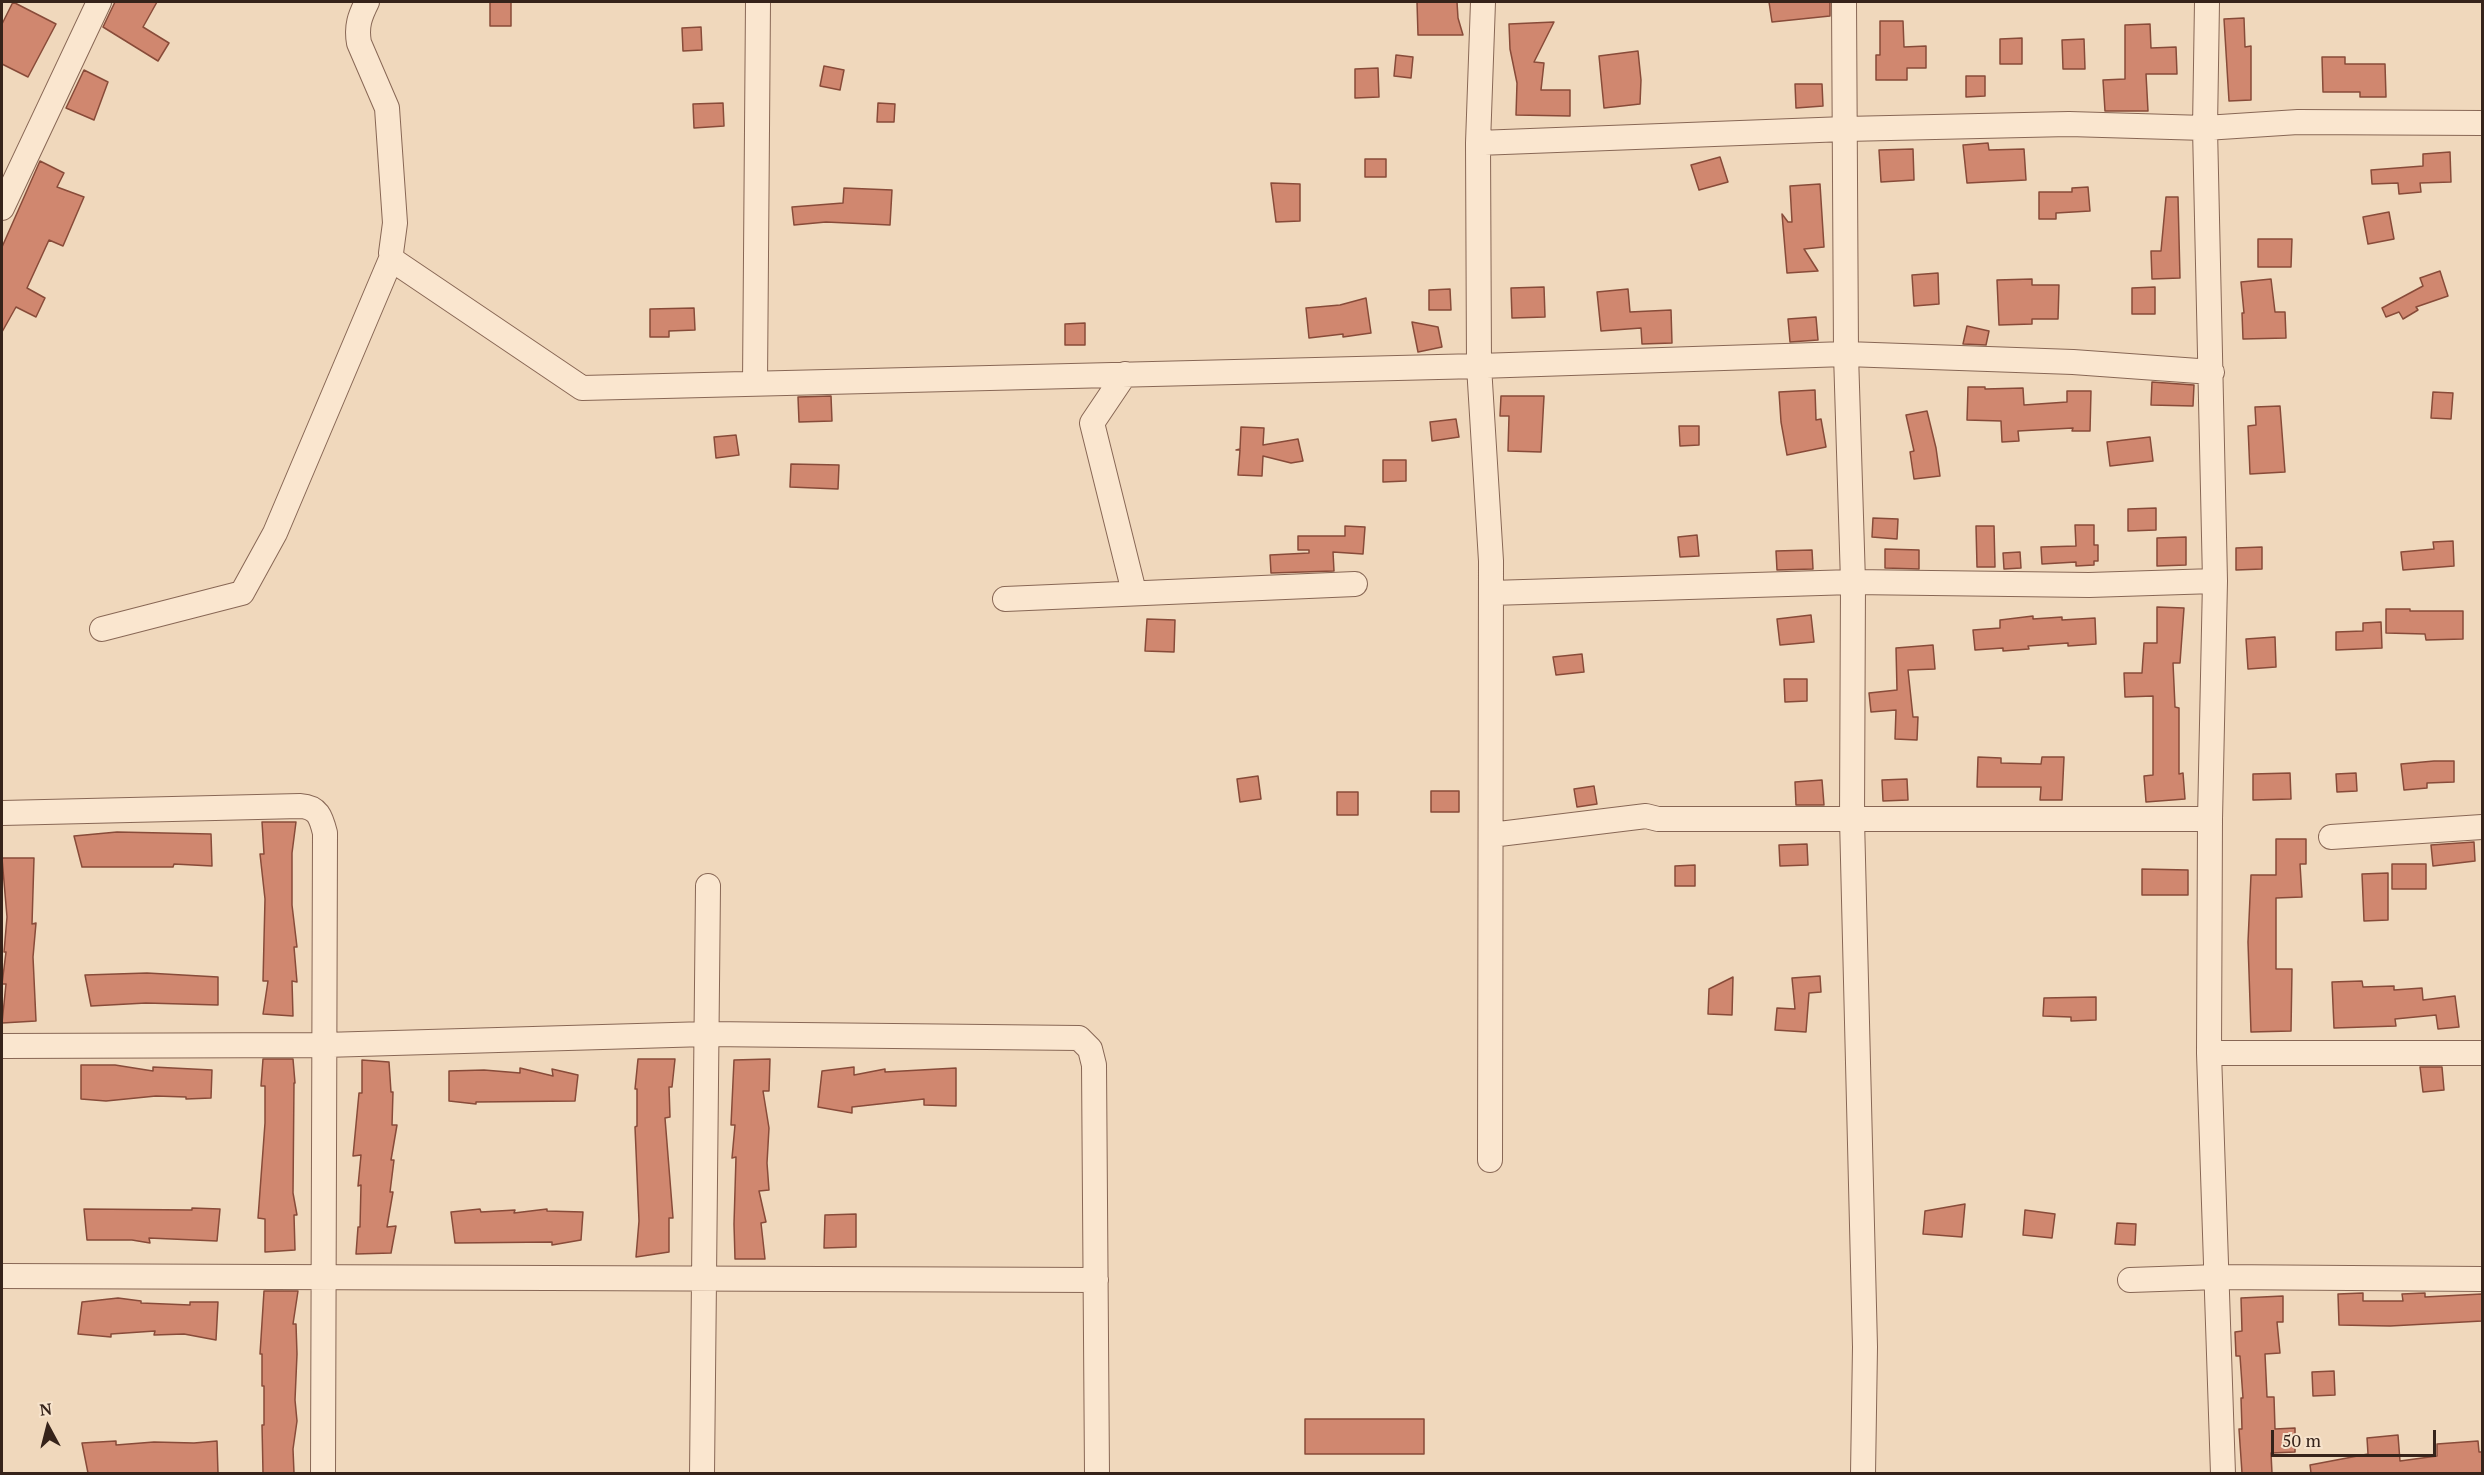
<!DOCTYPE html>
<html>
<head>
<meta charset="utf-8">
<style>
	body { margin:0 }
	#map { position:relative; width:2484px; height:1475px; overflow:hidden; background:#f0d8bc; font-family:"PT Serif",serif }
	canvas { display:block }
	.frame { position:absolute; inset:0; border:3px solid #36231a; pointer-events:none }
	.north { position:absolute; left:18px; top:1397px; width:60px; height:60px; -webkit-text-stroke:4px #f7e3cc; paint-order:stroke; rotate:353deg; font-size:16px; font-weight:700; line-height:24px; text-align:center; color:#36231a }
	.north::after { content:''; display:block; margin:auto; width:21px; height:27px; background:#36231a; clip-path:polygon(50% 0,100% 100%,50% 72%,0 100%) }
	.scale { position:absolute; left:2271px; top:1430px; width:165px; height:27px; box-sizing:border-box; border:3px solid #36231a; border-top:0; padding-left:8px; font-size:18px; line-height:21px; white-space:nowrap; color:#36231a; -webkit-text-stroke:4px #f7e3cc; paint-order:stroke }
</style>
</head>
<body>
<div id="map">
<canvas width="2484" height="1475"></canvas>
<div class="frame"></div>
<div class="north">N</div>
<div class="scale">50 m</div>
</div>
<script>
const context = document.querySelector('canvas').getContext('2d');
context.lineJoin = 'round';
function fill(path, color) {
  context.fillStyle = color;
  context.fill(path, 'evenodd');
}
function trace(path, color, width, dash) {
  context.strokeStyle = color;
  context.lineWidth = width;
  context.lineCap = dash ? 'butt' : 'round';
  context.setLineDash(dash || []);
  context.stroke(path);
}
const building = new Path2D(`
	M13,2L56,24L28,77L2,64V24Z
	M115,2H157L143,27L169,43L158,61L103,27Z
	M490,2H511V26H490Z
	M1417,2H1457L1458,18L1463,35H1418Z
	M1769,2H1830V16L1772,22Z
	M2244,18L2245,47L2251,46V100L2229,101L2224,19Z
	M1880,21H1903L1904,47L1926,46V68H1907V80H1876V55H1880Z
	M1554,22L1534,62L1544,63L1541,90H1570V116L1516,115L1517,83L1510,49L1509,24Z
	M2150,24L2151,48L2176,47L2177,74H2146L2148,111H2105L2103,80L2125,79V25Z
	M701,27L702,50L683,51L682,28Z
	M2022,38V64H2000V39Z
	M2084,39L2085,69H2063L2062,40Z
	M1638,51L1641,80L1640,104L1604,108L1599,56Z
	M1396,55L1413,57L1411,78L1394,76Z
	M2322,57H2345V64H2385L2386,97H2360V92H2323Z
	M824,66L844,70L840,90L820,86Z
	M1378,68L1379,97L1355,98V69Z
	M84,70L108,82L94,120L66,108Z
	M1966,76H1985V96L1966,97Z
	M1795,84H1822L1823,106L1796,108Z
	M723,103L724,126L694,128L693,104Z
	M878,103L895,104L894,122H877Z
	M1988,143L1989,150L2024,149L2026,180L1967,183L1963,145Z
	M1913,149L1914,180L1881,182L1879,150Z
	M2450,152L2451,182L2420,183L2421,192L2399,194L2398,183L2372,184L2371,170L2423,166V154Z
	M1720,157L1728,182L1699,190L1691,165Z
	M1365,159H1386V177H1365Z
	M40,161L64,173L57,187L84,197L63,246L49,240L27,288L45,298L36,317L16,307L2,332V247Z
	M1271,183L1300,184V221L1276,222Z
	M1820,184L1824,247L1804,249L1818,271L1787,273L1782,214L1788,222H1792L1790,186Z
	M2088,187L2090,211L2056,213V219H2039V192H2072V188Z
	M844,188L892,190L890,225L826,222L794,225L792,207L843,203Z
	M2166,197H2178L2180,278L2152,279L2151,251H2161Z
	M2389,212L2394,239L2368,244L2363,217Z
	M2258,239H2292L2291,267H2258Z
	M2440,271L2448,296L2416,307L2418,310L2403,319L2399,312L2386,317L2382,308L2423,286L2420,278Z
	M1938,273L1939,304L1914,306L1912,275Z
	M2032,279V285H2059L2058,319H2032V324L1999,325L1997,280Z
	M2271,279L2275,312H2285L2286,338L2243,339L2242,313H2244L2241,282Z
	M1544,287L1545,317L1512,318L1511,288Z
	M2155,287V314H2132V288Z
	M1450,289L1451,310H1429V290Z
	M1628,289L1630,312L1671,310L1672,343L1642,344L1641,328L1601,331L1597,292Z
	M1366,298L1371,333L1343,337V334L1309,338L1306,308L1340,305Z
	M694,308L695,330L669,331V337H650V309Z
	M1816,317L1818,340L1790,342L1788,319Z
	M1412,322L1438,327L1442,347L1418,352Z
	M1085,323V345H1065V324Z
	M1967,326L1989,331L1986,345L1963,344Z
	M2152,382L2194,385L2193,406L2151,405Z
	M1968,387H1985V389L2023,388L2024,405L2067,402V391H2091L2090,431H2072L2073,428L2018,431L2019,441L2002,442L2001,421L1967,420Z
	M1815,390L1816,420L1821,419L1826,447L1787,455L1781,422L1779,392Z
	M2433,392L2453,393L2451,419L2431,418Z
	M831,396L832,421L799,422L798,397Z
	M1501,396H1544L1541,452L1508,451L1509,416H1500Z
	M2280,406L2285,472L2250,474L2248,426L2256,425L2255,407Z
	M1927,411L1936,448L1940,476L1914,479L1910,452L1914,451L1906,415Z
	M1456,419L1459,437L1432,441L1430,422Z
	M1679,426H1699V445L1680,446Z
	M1241,427L1264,428L1263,445L1298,439L1303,461L1291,463L1263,456L1262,476L1238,475L1240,450H1236L1240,449Z
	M736,435L739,455L716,458L714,437Z
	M2150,437L2153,461L2110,466L2107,442Z
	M1383,460H1406V481L1383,482Z
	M791,464L839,465L838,489L790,487Z
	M2156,508V530L2128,531V509Z
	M1873,518L1898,519L1897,539L1872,537Z
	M2075,525H2094V545H2098V561H2094V565L2076,566V562L2042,564L2041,547L2076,546Z
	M1345,526L1365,527L1363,554L1333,552L1334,571L1271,573L1270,555L1309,553V550H1298V536H1345Z
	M1976,526H1994L1995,567H1977Z
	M1697,535L1699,556L1680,557L1678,537Z
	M2186,537V565L2157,566V538Z
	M2453,541L2454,566L2403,570L2401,552L2434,549L2433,542Z
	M2262,547V569L2236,570V548Z
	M1885,549L1919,550V569L1885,568Z
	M1812,550L1813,569L1777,570L1776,551Z
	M2020,552L2021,568L2004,569L2003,553Z
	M2157,607L2184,608L2180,663H2173L2175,707L2179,708V774L2183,773L2185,799L2146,802L2144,776L2153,775V696L2125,697L2124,673H2142L2144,643H2157Z
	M2386,609H2410V611H2463V639L2426,640L2425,634L2386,633Z
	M1811,615L1814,642L1780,645L1777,619Z
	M2033,616V619L2062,617V620L2095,618L2096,644L2068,646V643L2028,646L2029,649L2003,651V648L1975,650L1973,630L2000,628V620Z
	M1147,619L1175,620L1174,652L1145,651Z
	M2381,622L2382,648L2336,650V632L2363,631V623Z
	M2275,637L2276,667L2248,669L2246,639Z
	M1933,645L1935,669L1908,670L1913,717H1918L1917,740L1895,739L1896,710L1871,712L1869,693L1897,690L1896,648Z
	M1582,654L1584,672L1556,675L1553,657Z
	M1784,679H1807V701L1785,702Z
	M1978,757L2001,758V763L2041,764L2042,757H2064L2062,800H2040L2041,787H1977Z
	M2434,761H2454V782L2427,783V788L2404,790L2401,764Z
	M2290,773L2291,799L2253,800V774Z
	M2356,773L2357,791L2337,792L2336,774Z
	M1258,776L1261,799L1240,802L1237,779Z
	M1907,779L1908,800L1883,801L1882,780Z
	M1822,780L1824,805H1796L1795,782Z
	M1594,786L1597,804L1577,807L1574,789Z
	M1431,791H1459V812H1431Z
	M1337,792H1358V815H1337Z
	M262,822H296L292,853V905L297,947H294L297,982L292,981L293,1016L263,1014L268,981H263L265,899L260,854H264Z
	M117,832L211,834L212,866L174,864L173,867H82L74,836Z
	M2276,839H2306V864H2300L2302,897L2276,898V969H2292L2291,1031L2251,1032L2248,942L2251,875H2276Z
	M2474,842L2475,861L2433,866L2431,845Z
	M1807,844L1808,865L1780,866L1779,845Z
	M2,858H34L32,924L36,923L33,957L36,1021L2,1023L6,984H2L6,952H4L7,917Z
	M2392,864H2426V889H2392Z
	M1695,865V886H1675V866Z
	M2142,869L2188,870V895H2142Z
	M2388,873V920L2364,921L2362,874Z
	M147,973L218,977V1005L146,1003L91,1006L85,975Z
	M1820,976L1821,992L1809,993L1806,1032L1775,1030L1777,1008L1795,1009L1792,978Z
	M1733,977L1732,1015L1708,1014L1709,989Z
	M2362,981L2363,987L2394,986V990L2422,988L2423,1000L2455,996L2459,1027L2438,1029L2436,1015L2395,1019L2396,1026L2334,1028L2332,982Z
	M2096,997V1020L2071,1021V1017L2043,1016L2044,998Z
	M263,1059H293L295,1083H294L293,1193L297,1215H294L295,1250L265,1252V1219L258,1218L265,1123V1086H261Z
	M638,1059H675L672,1087H669L670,1117L665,1118L673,1218H669V1252L636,1257L639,1221L635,1127L637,1126V1089H635Z
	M770,1059L769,1091H763L769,1128L767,1163L769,1190L759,1191L766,1222L761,1223L765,1259H735L734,1224L736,1157L732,1158L735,1125H731L734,1060Z
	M362,1060L389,1062L391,1092H393L392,1125H397L391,1160H394L390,1192H393L387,1227L396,1226L391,1253L356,1254L358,1227H360L361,1185L358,1186L361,1155L353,1156L359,1093H362Z
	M81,1065H115L153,1071V1067L212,1070L211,1098L186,1099V1097L156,1096L106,1101L81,1099Z
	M854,1067V1075L885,1069V1072L956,1068V1106L924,1105V1099L852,1107V1113L818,1107L822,1071Z
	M2420,1067H2442L2444,1090L2423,1092Z
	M520,1068L553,1076L552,1069L578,1075L575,1101L476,1102V1104L449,1101V1071L484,1070L520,1073Z
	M1965,1204L1962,1237L1923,1234L1925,1211Z
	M192,1208L220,1209L217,1241L149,1238L150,1243L132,1240H87L84,1209L192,1210Z
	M480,1209L481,1212L515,1210L514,1213L547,1209V1211L583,1212L581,1240L552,1245V1242L455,1243L451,1212Z
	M2025,1210L2055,1214L2052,1238L2023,1235Z
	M856,1214V1247L824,1248L825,1215Z
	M2117,1223L2136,1224L2135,1245L2115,1244Z
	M264,1291H298L293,1324H296L297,1354L295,1400L297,1421L293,1449L294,1473H263L262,1425H264V1386H262V1354H260Z
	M2363,1293V1301H2403L2402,1294L2425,1293V1297L2482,1294V1321L2390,1326L2339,1325L2338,1294Z
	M2283,1296V1322H2277L2280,1353L2265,1354L2267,1397H2274L2275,1429L2295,1428V1452L2271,1453L2272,1473H2242L2239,1429H2242L2241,1398H2243L2240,1356H2236L2235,1332L2242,1331L2241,1298Z
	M118,1298L141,1301V1303L190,1305V1302H218L216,1340L184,1334L154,1335L155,1331L111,1334V1337L78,1334L82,1302Z
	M2334,1371L2335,1395L2313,1396L2312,1372Z
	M1305,1419H1424V1454H1305Z
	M2398,1435L2400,1461L2437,1456V1444L2478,1441L2479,1452H2482V1473H2311L2310,1465L2368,1454L2367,1438Z
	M116,1441V1445L154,1442L194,1443L217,1441L218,1473H88L82,1443Z`);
fill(building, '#d0876f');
trace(building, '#884b39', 1.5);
const minor = new Path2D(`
	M367,2C360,16 356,26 359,43L387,108L395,223L391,253L394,264
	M1483,2L1478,143L1479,366L1491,561L1490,1160
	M1844,2L1846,354L1853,582L1852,819L1865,1347L1863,1474
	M2207,2L2205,128L2215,581L2210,819L2209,1053L2223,1474
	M1478,143L1845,129L2069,124L2205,128L2298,122L2482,123
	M2,208L99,2
	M1125,374L1092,423L1134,592
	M755,383L758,2
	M1491,593L1853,582L2089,585L2215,581
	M1005,599L1355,584
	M102,629L242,593L275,533L391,259L582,388L1479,366L1846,354L2073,362L2212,372
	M2,813L300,806C318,807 321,817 325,833L323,1474
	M1491,835L1646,816L1658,819H2210
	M2331,837L2482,827
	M2,1046L324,1045L707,1034L1079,1038L1090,1049L1094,1065L1097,1474
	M2209,1053H2482
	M2,1276C366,1276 731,1280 1096,1280
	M2130,1280L2218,1277L2482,1279
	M702,1474L708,886`);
trace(minor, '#886755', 26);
trace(minor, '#fae6cf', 24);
</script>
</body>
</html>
